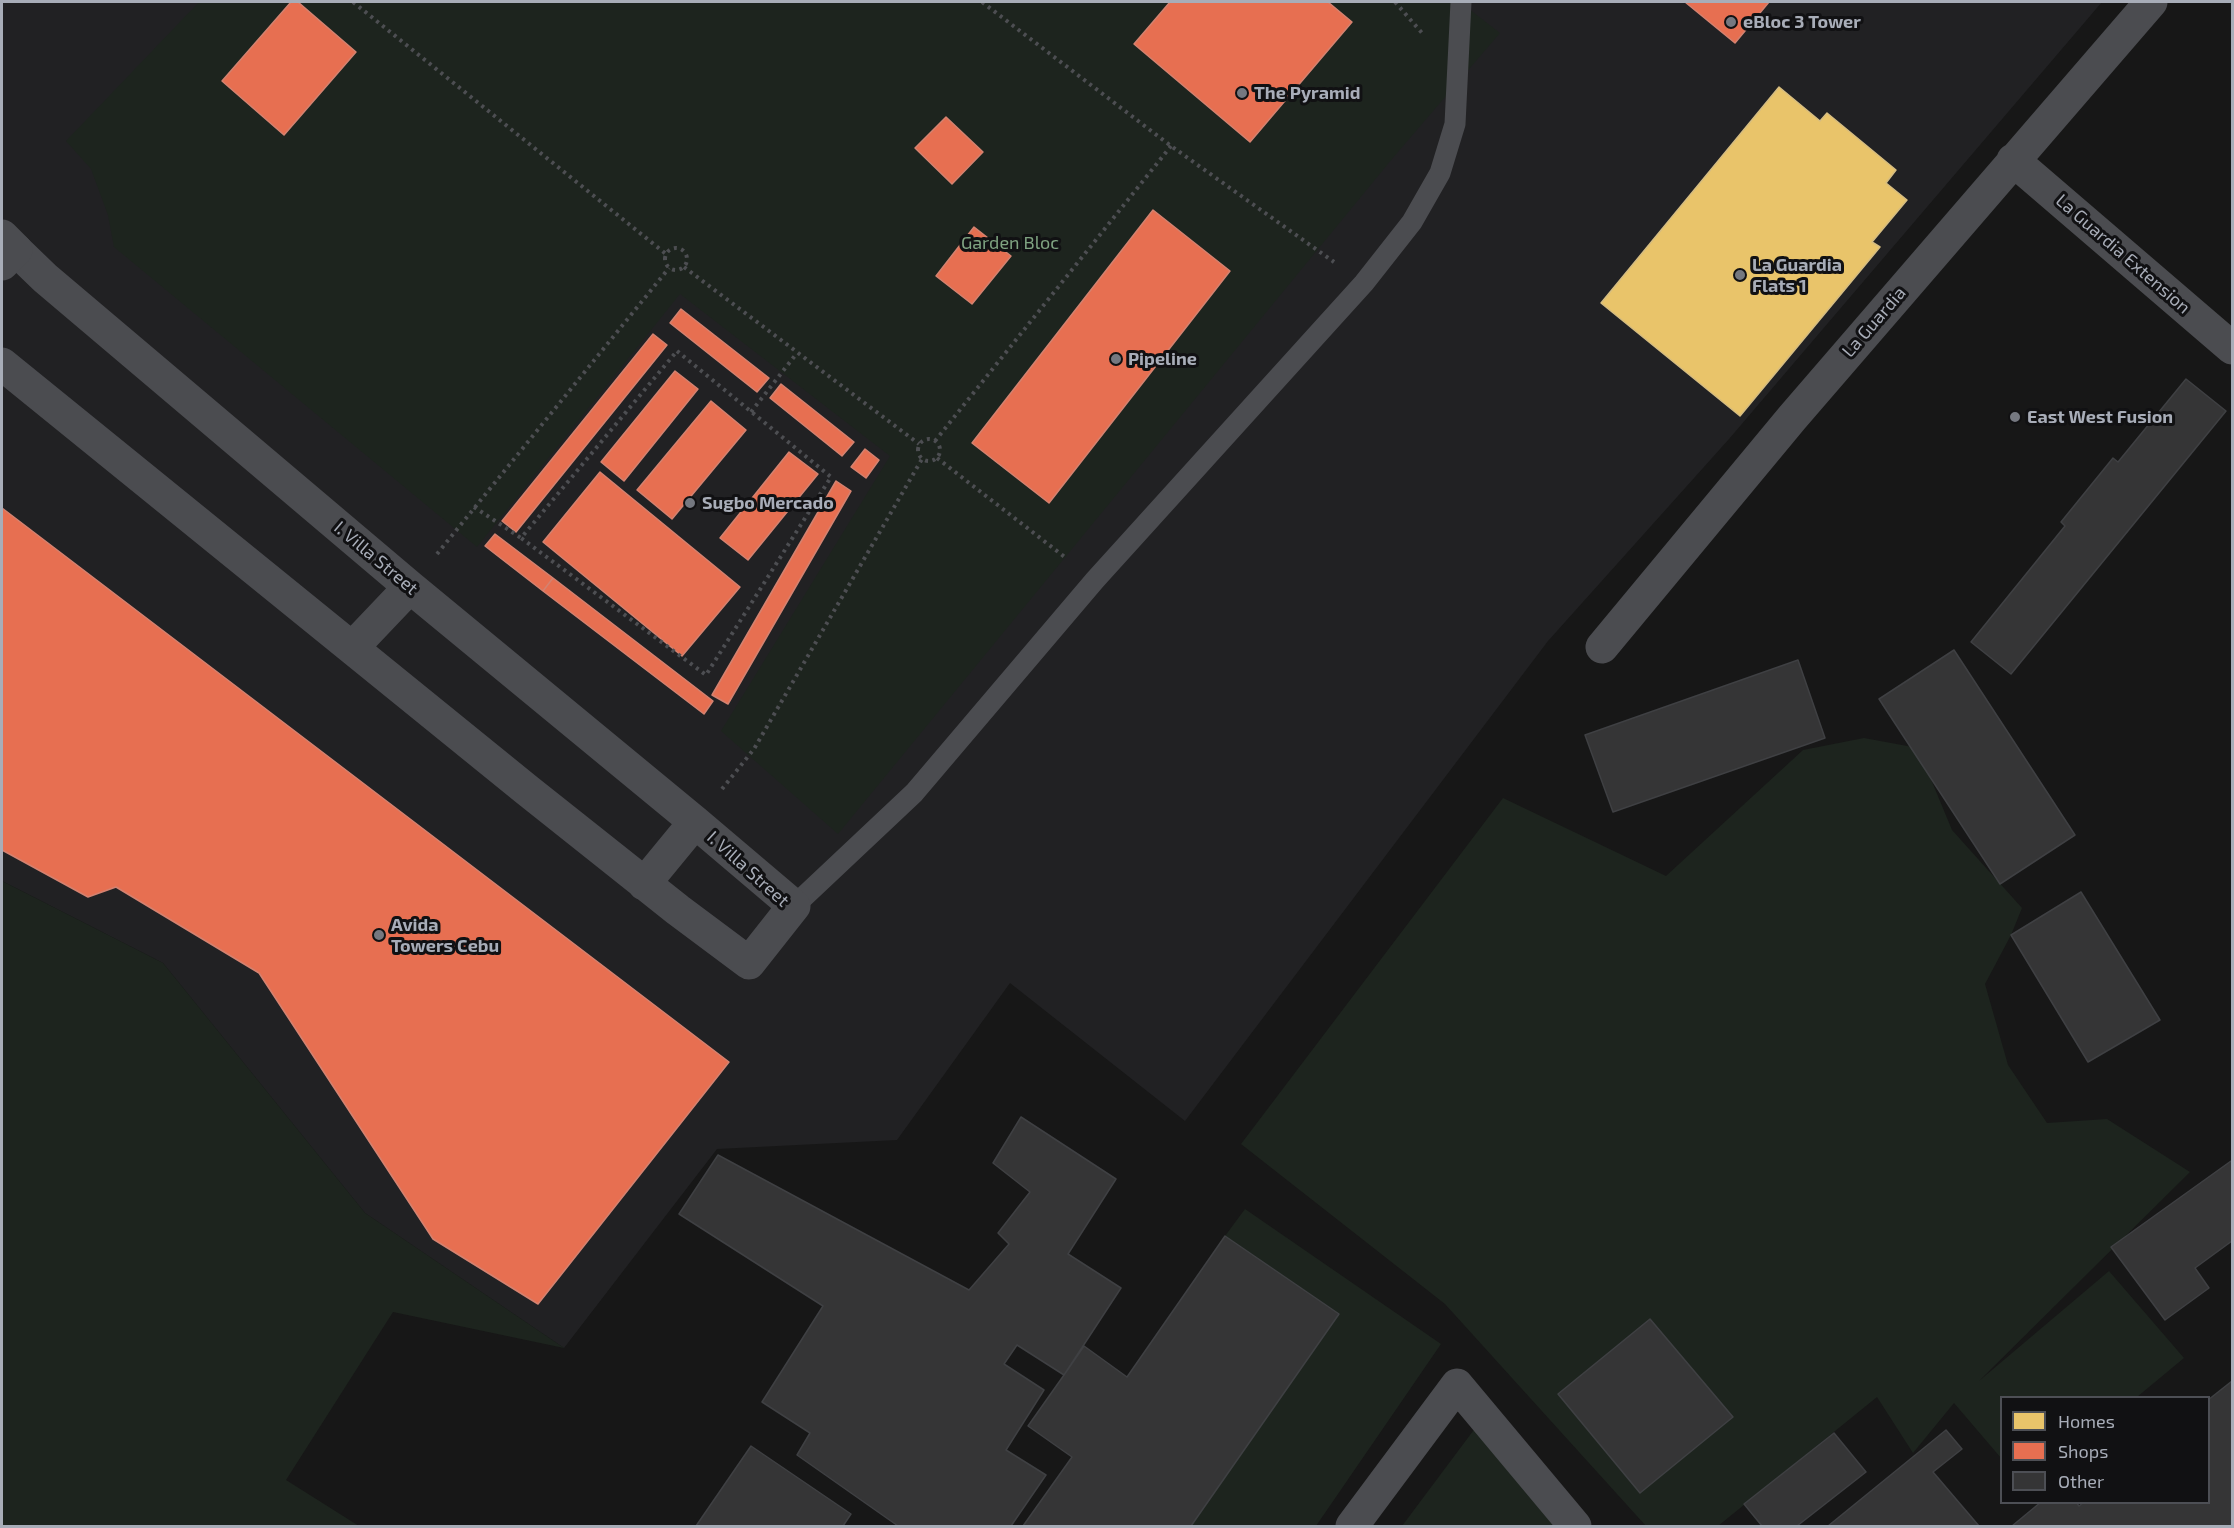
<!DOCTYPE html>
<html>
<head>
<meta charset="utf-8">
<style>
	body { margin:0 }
	#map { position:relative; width:2234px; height:1528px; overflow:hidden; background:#171717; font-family:"Exo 2",sans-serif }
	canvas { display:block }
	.frame { position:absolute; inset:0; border:3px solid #a8adb8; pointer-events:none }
	.legend { position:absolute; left:2000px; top:1396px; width:210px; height:108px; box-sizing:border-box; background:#111113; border:2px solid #4d4f55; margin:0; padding:8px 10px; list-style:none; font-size:18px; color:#a8adb8 }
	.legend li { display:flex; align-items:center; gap:12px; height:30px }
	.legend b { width:30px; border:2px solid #4d4f55 }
</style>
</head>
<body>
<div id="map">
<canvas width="2234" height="1528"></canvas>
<div class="frame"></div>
<ul class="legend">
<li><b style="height:16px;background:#e9c46a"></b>Homes</li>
<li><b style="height:16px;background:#e76f51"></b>Shops</li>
<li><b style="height:16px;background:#353536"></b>Other</li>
</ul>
</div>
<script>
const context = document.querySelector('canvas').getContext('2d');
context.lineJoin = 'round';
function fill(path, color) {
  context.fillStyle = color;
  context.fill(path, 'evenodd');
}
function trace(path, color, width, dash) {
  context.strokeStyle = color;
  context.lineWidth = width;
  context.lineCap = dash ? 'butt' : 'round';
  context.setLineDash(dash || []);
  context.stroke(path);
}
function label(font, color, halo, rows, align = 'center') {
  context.font = font + ' "Exo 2",sans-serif';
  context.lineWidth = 6;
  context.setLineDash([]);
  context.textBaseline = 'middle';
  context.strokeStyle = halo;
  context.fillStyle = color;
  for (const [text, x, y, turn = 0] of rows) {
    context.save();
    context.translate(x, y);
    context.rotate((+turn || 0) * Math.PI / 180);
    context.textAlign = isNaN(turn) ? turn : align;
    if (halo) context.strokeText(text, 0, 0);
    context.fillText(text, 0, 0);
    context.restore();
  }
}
fill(new Path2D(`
	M2,2H2102L1729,439L1548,641L1185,1121L1010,983L897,1140L717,1149L564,1348L365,1213L163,963L2,881Z`), '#212123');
fill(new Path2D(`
	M199,2H1460L1500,33L1392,159L838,834L721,731L890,456L680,294L477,547L114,247L108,215L91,169L66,141Z
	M1864,738L1918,748L1952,830L2022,908L2011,935L1985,984L2008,1065L2047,1123L2107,1119L2190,1172L1979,1381L2109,1271L2184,1358L2137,1397L2002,1398L2001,1458L1954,1403L1913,1453L1877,1397L1718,1526H1646L1445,1304L1241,1144L1503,798L1666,876L1803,750Z
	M2,881L163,963L365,1213L564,1348L393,1312L286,1480L359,1526H2Z
	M1245,1209L1441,1344L1316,1526H1191L1339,1314L1225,1236Z
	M1476,1427L1557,1526H1402Z`), '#1d241e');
const homes = new Path2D(`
	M1779,87L1820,121L1827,113L1896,170L1886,183L1907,200L1872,242L1880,247L1740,416L1601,303Z`);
fill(homes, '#e9c46a');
trace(homes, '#d6bd81', 1.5);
const shops = new Path2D(`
	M291,2H298L356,52L284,135L222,81Z
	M1170,2H1328L1352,22L1250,142L1134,44Z
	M1685,2H1769L1735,43Z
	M946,117L983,152L952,184L915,148Z
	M1153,210L1230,271L1049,503L972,443Z
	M974,227L1011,256L972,304L936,276Z
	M681,309L769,378L757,392L670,323Z
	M653,334L667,345L516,532L502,521Z
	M675,371L698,389L624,481L601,462Z
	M781,384L854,442L842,456L770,398Z
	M711,401L746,430L672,519L637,490Z
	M865,449L879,460L866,478L851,467Z
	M789,452L818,474L748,560L720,538Z
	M600,472L740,587L682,656L543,542Z
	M836,481L851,491L728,704L712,695Z
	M2,508L729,1062L538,1304L433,1239L259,973L116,887L88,897L2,850Z
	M495,534L553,578L543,591L485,546Z
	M553,578L713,701L704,714L543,591Z`);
fill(shops, '#e76f51');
trace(shops, '#d48270', 1.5);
const building = new Path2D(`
	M2186,379L2226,411L2011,674L1971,642L2065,526L2061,522L2113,458L2118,462Z
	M1954,650L2075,835L2000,884L1879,699Z
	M1798,660L1825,738L1613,812L1585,735Z
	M2081,892L2160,1020L2088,1062L2011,935Z
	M1021,1117L1116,1179L1068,1254L1121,1288L1064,1375L1017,1345L1004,1364L1044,1390L1006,1450L1046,1475L1011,1526H898L797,1455L810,1433L762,1402L823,1306L679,1214L718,1155L969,1290L1009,1244L998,1233L1030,1192L993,1163Z
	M2231,1161L2232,1163V1241L2195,1268L2209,1288L2165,1320L2111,1247Z
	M1225,1236L1339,1314L1191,1526H1023L1072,1457L1028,1426L1064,1375L1084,1346L1127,1377Z
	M1650,1319L1733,1417L1640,1493L1558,1394Z
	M2232,1381V1526H2012L2041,1502H2076L2079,1506L2084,1502H2208V1400Z
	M1946,1430L1962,1449L1933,1472L1979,1526H1828Z
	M1834,1433L1866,1472L1797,1526H1762L1744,1504Z
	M751,1446L851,1514L843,1526H696Z`);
fill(building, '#353536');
trace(building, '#3f4043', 1.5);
trace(new Path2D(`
	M353,2L666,254
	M982,2L1171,146L1334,262
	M1395,2L1422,33
	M665 259a11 11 0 1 1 22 0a11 11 0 1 1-22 0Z
	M684,267L919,444
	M677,351L831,477L706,675L521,538Z
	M751,412L797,353
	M918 450a11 11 0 1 1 22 0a11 11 0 1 1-22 0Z
	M935,441L1171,146
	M937,458L1066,558
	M474,507L521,538
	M437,554L669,268
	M722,789L754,749L922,459`), '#4d4e52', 4, [3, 4.5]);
trace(new Path2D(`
	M794,906L914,793L1095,580L1364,283L1412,222L1440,173L1455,124L1461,2`), '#4b4c50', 21);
trace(new Path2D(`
	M2013,160L2232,348
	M2,364L527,790L678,910L749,963L794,906L695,822L410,587L45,278L16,250
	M1602,647L1792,418L2151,2
	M352,648L410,587
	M644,884L695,822
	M1352,1526L1457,1385L1575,1526`), '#4b4c50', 33);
trace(new Path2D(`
	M2,236L16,250L2,264`), '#4b4c50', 33);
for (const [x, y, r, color] of [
	[1731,22,6,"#757880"],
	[1242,93,6,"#757880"],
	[1740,275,6,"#757880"],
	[1116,359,6,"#757880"],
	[2015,417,6,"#757880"],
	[690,503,6,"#757880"],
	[379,935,6,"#757880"]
]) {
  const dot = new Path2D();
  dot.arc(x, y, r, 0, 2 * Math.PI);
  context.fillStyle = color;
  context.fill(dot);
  trace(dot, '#111113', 2);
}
label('bold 18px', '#a8adb8', '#111113', [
	["eBloc 3 Tower",1743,22],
	["The Pyramid",1254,93],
	["La Guardia",1752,265],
	["Flats 1",1752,286],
	["Pipeline",1128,359],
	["East West Fusion",2027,417],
	["Sugbo Mercado",702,503],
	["Avida",391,925],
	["Towers Cebu",391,946]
], 'left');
label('18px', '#7fa381', '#111113', [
	["Garden Bloc",1010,243]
]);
label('18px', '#a8adb8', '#111113', [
	["La Guardia Extension",2123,254,41],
	["La Guardia",1874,322,-49],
	["I. Villa Street",376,558,40],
	["I. Villa Street",748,869,42]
]);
</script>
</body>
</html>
